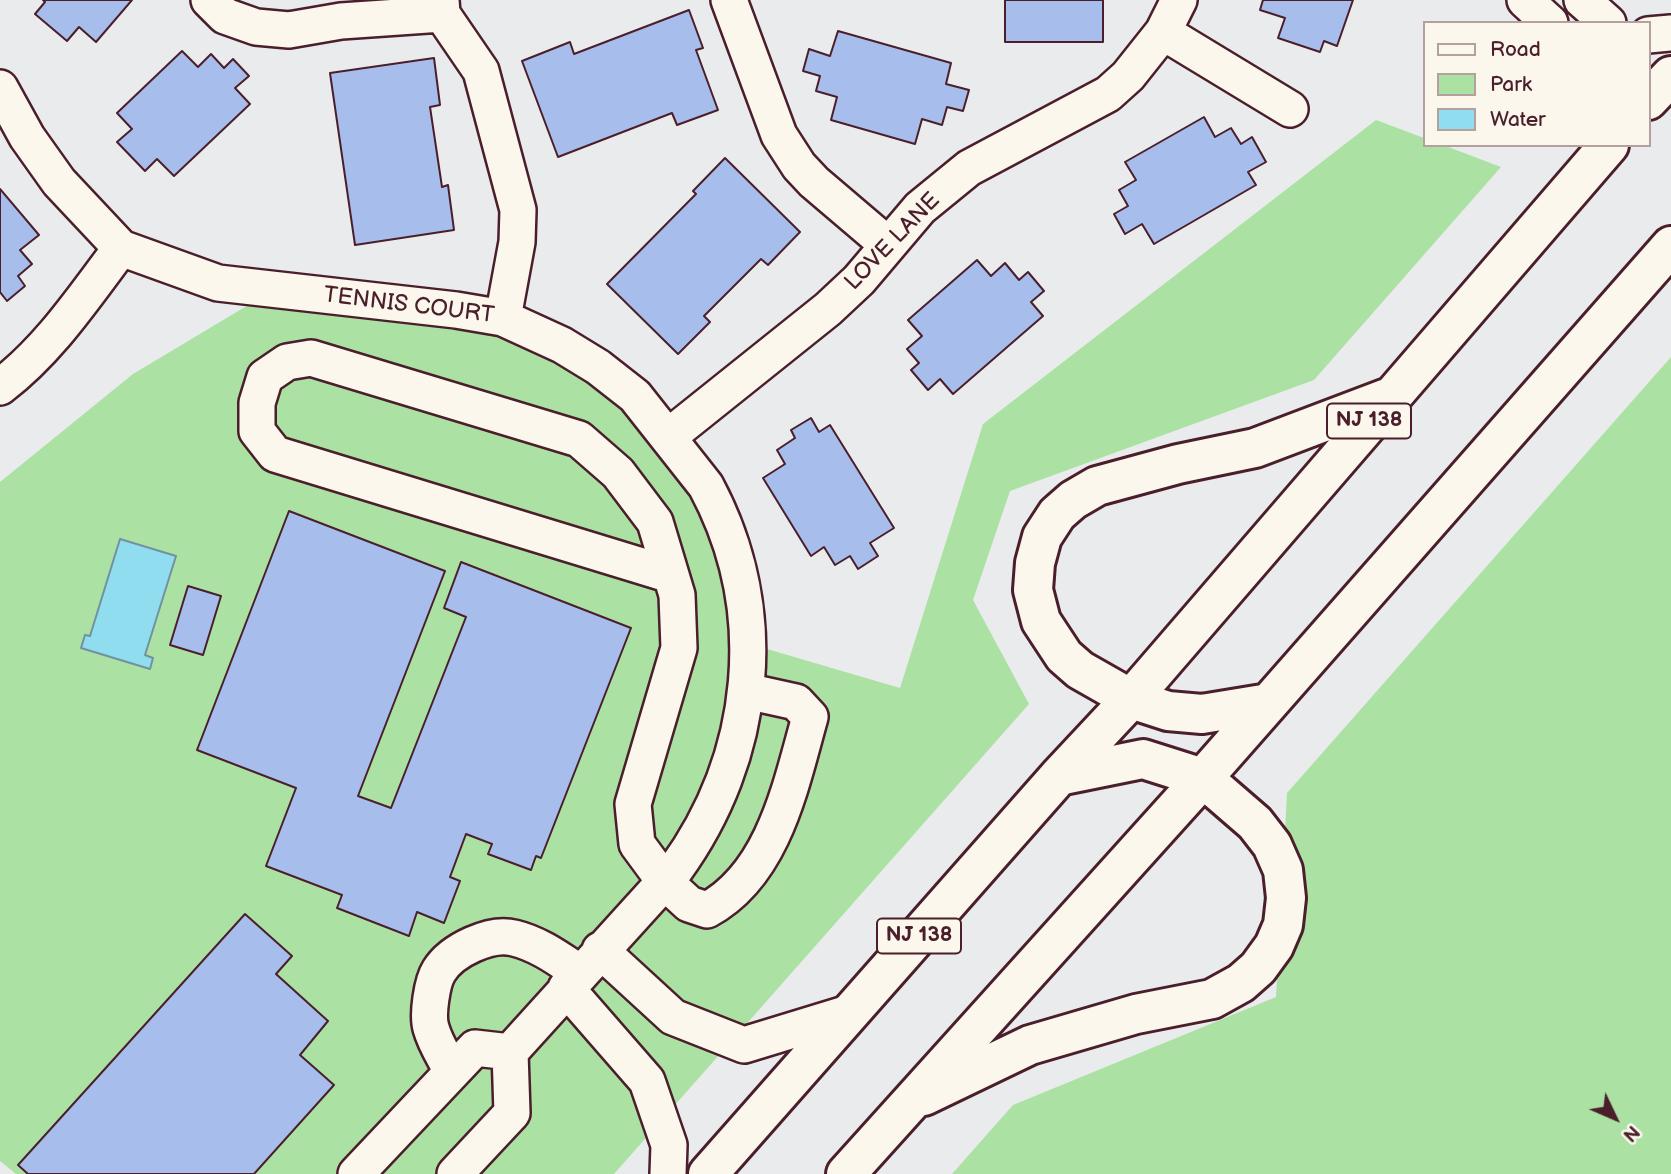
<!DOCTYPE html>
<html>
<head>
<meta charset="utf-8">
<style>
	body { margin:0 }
	#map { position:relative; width:1671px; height:1174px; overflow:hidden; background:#eaebec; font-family:"Balsamiq Sans",sans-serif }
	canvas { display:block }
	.legend { position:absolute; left:1423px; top:21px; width:228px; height:126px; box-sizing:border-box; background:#fbf7ec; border:2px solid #b4a19f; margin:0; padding:9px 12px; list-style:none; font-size:21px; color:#4a1f2b }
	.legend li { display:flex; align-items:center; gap:14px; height:35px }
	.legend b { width:35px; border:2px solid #b4a19f }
	.north { position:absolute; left:1580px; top:1083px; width:70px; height:70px; -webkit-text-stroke:5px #fbf7ec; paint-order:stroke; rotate:134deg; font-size:19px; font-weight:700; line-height:28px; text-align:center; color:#4a1f2b }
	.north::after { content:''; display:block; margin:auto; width:24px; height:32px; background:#4a1f2b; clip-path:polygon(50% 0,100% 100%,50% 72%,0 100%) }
</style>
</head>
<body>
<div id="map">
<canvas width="1671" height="1174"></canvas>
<ul class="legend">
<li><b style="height:9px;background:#fbf7ec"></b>Road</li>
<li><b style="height:19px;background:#abe2a4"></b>Park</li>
<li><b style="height:19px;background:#8fddee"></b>Water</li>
</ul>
<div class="north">N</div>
</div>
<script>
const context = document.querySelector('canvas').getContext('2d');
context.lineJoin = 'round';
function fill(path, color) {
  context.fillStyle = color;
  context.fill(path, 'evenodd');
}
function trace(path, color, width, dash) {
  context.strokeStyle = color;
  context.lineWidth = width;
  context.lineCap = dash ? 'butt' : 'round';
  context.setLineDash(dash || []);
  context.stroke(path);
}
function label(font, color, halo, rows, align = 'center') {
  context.font = font + ' "Balsamiq Sans",sans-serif';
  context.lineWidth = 7;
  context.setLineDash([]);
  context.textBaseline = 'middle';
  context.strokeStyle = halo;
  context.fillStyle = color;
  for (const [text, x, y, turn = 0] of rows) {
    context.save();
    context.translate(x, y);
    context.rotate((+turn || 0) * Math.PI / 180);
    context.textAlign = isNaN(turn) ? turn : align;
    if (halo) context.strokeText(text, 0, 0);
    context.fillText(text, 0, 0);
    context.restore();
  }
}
fill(new Path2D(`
	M1376,120L1424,138V145H1443L1501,167L1314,380L1010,491L973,600L1029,704L614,1174H16L0,1161V482L133,374L265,295L568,349L677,430L750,644L900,688L983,424Z
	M1671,357V1174H952L1013,1105L1276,997L1287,793Z`), '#abe2a4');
const water = new Path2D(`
	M120,539L176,556L145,655L153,658L150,669L81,648L85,635L90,636Z`);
fill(water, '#8fddee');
trace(water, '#7391a0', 2);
const building = new Path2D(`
	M43,0H132L96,42L79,27L67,41L35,14L45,2Z
	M1005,0H1103V42H1005Z
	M1263,0H1353L1337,46L1324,41L1320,52L1278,38L1285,18L1260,10Z
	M689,10L703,48L696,50L718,110L677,125L672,113L558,157L522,61L570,42L574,54Z
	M838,31L951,63L946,84L969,90L963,111L947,107L942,125L922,119L915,144L831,120L837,97L816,91L820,76L803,71L809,49L830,56Z
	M182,51L198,67L211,54L224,68L233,59L249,76L235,88L250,104L174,176L157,159L145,171L117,142L132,129L117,113Z
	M434,58L440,105L430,107L442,187L448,185L454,230L355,245L330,73Z
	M1204,117L1215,137L1231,128L1241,144L1252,137L1266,162L1248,172L1256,185L1154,244L1142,224L1125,234L1114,214L1128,206L1119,190L1136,180L1125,162Z
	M725,158L800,232L768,265L761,259L704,316L710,322L678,354L607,284L696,194L693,191Z
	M0,189L39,235L20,250L32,264L18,276L25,286L7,301L0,292Z
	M977,260L991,276L1005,263L1019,280L1028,272L1044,291L1031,302L1043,316L953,394L940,379L928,390L911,370L919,363L907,349L922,336L908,320Z
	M811,418L819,432L830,425L894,528L870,543L878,556L858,569L850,556L835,565L824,547L811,556L763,478L785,464L777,450L795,438L791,430Z
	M289,511L445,571L358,796L391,808L466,617L444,608L461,562L631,628L541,858L536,856L531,870L488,854L492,844L466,834L450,877L460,881L444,923L417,912L409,936L337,908L342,895L266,866L296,788L197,750Z
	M188,586L221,596L203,655L170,645Z
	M245,914L292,956L276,974L328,1021L300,1055L334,1085L254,1174H28L18,1165Z`);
fill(building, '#a7bdeb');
trace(building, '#4a1f2b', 2);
const minor = new Path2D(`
	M209,0L225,16L256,27L289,30L341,21L442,14
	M441,0L442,14L481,71L518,210L517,242L503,318
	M729,0L779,135L799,166L814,182L888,245
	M1525,0L1550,23
	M1582,0L1608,23
	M1163,32L1290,109
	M1648,35L1671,33
	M0,88L27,137L59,182L121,248L218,283L456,310L503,318L562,345L598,367L635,396L706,486C773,611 757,757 675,870L510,1052L512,1113L455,1174
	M0,387C49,350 84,297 121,248
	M668,437L828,309L859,280L920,208L969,168L1108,94L1128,76L1163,32L1179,0
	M671,575L275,454L257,431V403L265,377L287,362L311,358L579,439L618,473L655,522L677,595L679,648L633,804L637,844L665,882L689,904L707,910C774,874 791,784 810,717L796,702L746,691
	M600,950L673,1017L744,1045L852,1012
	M566,988L647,1081L669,1145L668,1174
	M452,1072C445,1058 435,1043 431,1028C427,1015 432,982 439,971C452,950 491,932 514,938C539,944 559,959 580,973
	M356,1174L475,1048L510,1052`);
const highway = new Path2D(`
	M1648,100L1671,76
	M1269,703L1202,714L1168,711L1131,699L1080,670L1064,656L1041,621L1033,590L1035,563L1042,537L1057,514L1073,500L1097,486L1178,464L1255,448L1387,398
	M924,1096L1030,1045L1136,1014L1212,999L1241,983L1258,968L1274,946L1283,925L1286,898L1283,870L1272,845L1255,823L1203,778L1143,759L1059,776
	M708,1174L1059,776L1131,699L1609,145
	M846,1174L1203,778L1671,246`);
trace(minor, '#4a1f2b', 40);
trace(highway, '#4a1f2b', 44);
trace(minor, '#fbf7ec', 35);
trace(highway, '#fbf7ec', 38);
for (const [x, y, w] of [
	[1369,421,84],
	[919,936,84]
]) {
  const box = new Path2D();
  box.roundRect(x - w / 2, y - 17.5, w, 35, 5);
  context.fillStyle = '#fbf7ec';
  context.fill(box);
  trace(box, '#4a1f2b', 2);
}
label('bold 21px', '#4a1f2b', null, [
	["NJ 138",1369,421],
	["NJ 138",919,936]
]);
label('23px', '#4a1f2b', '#fbf7ec', [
	["LOVE LANE",893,242,-46],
	["TENNIS COURT",409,306,7]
]);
</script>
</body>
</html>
